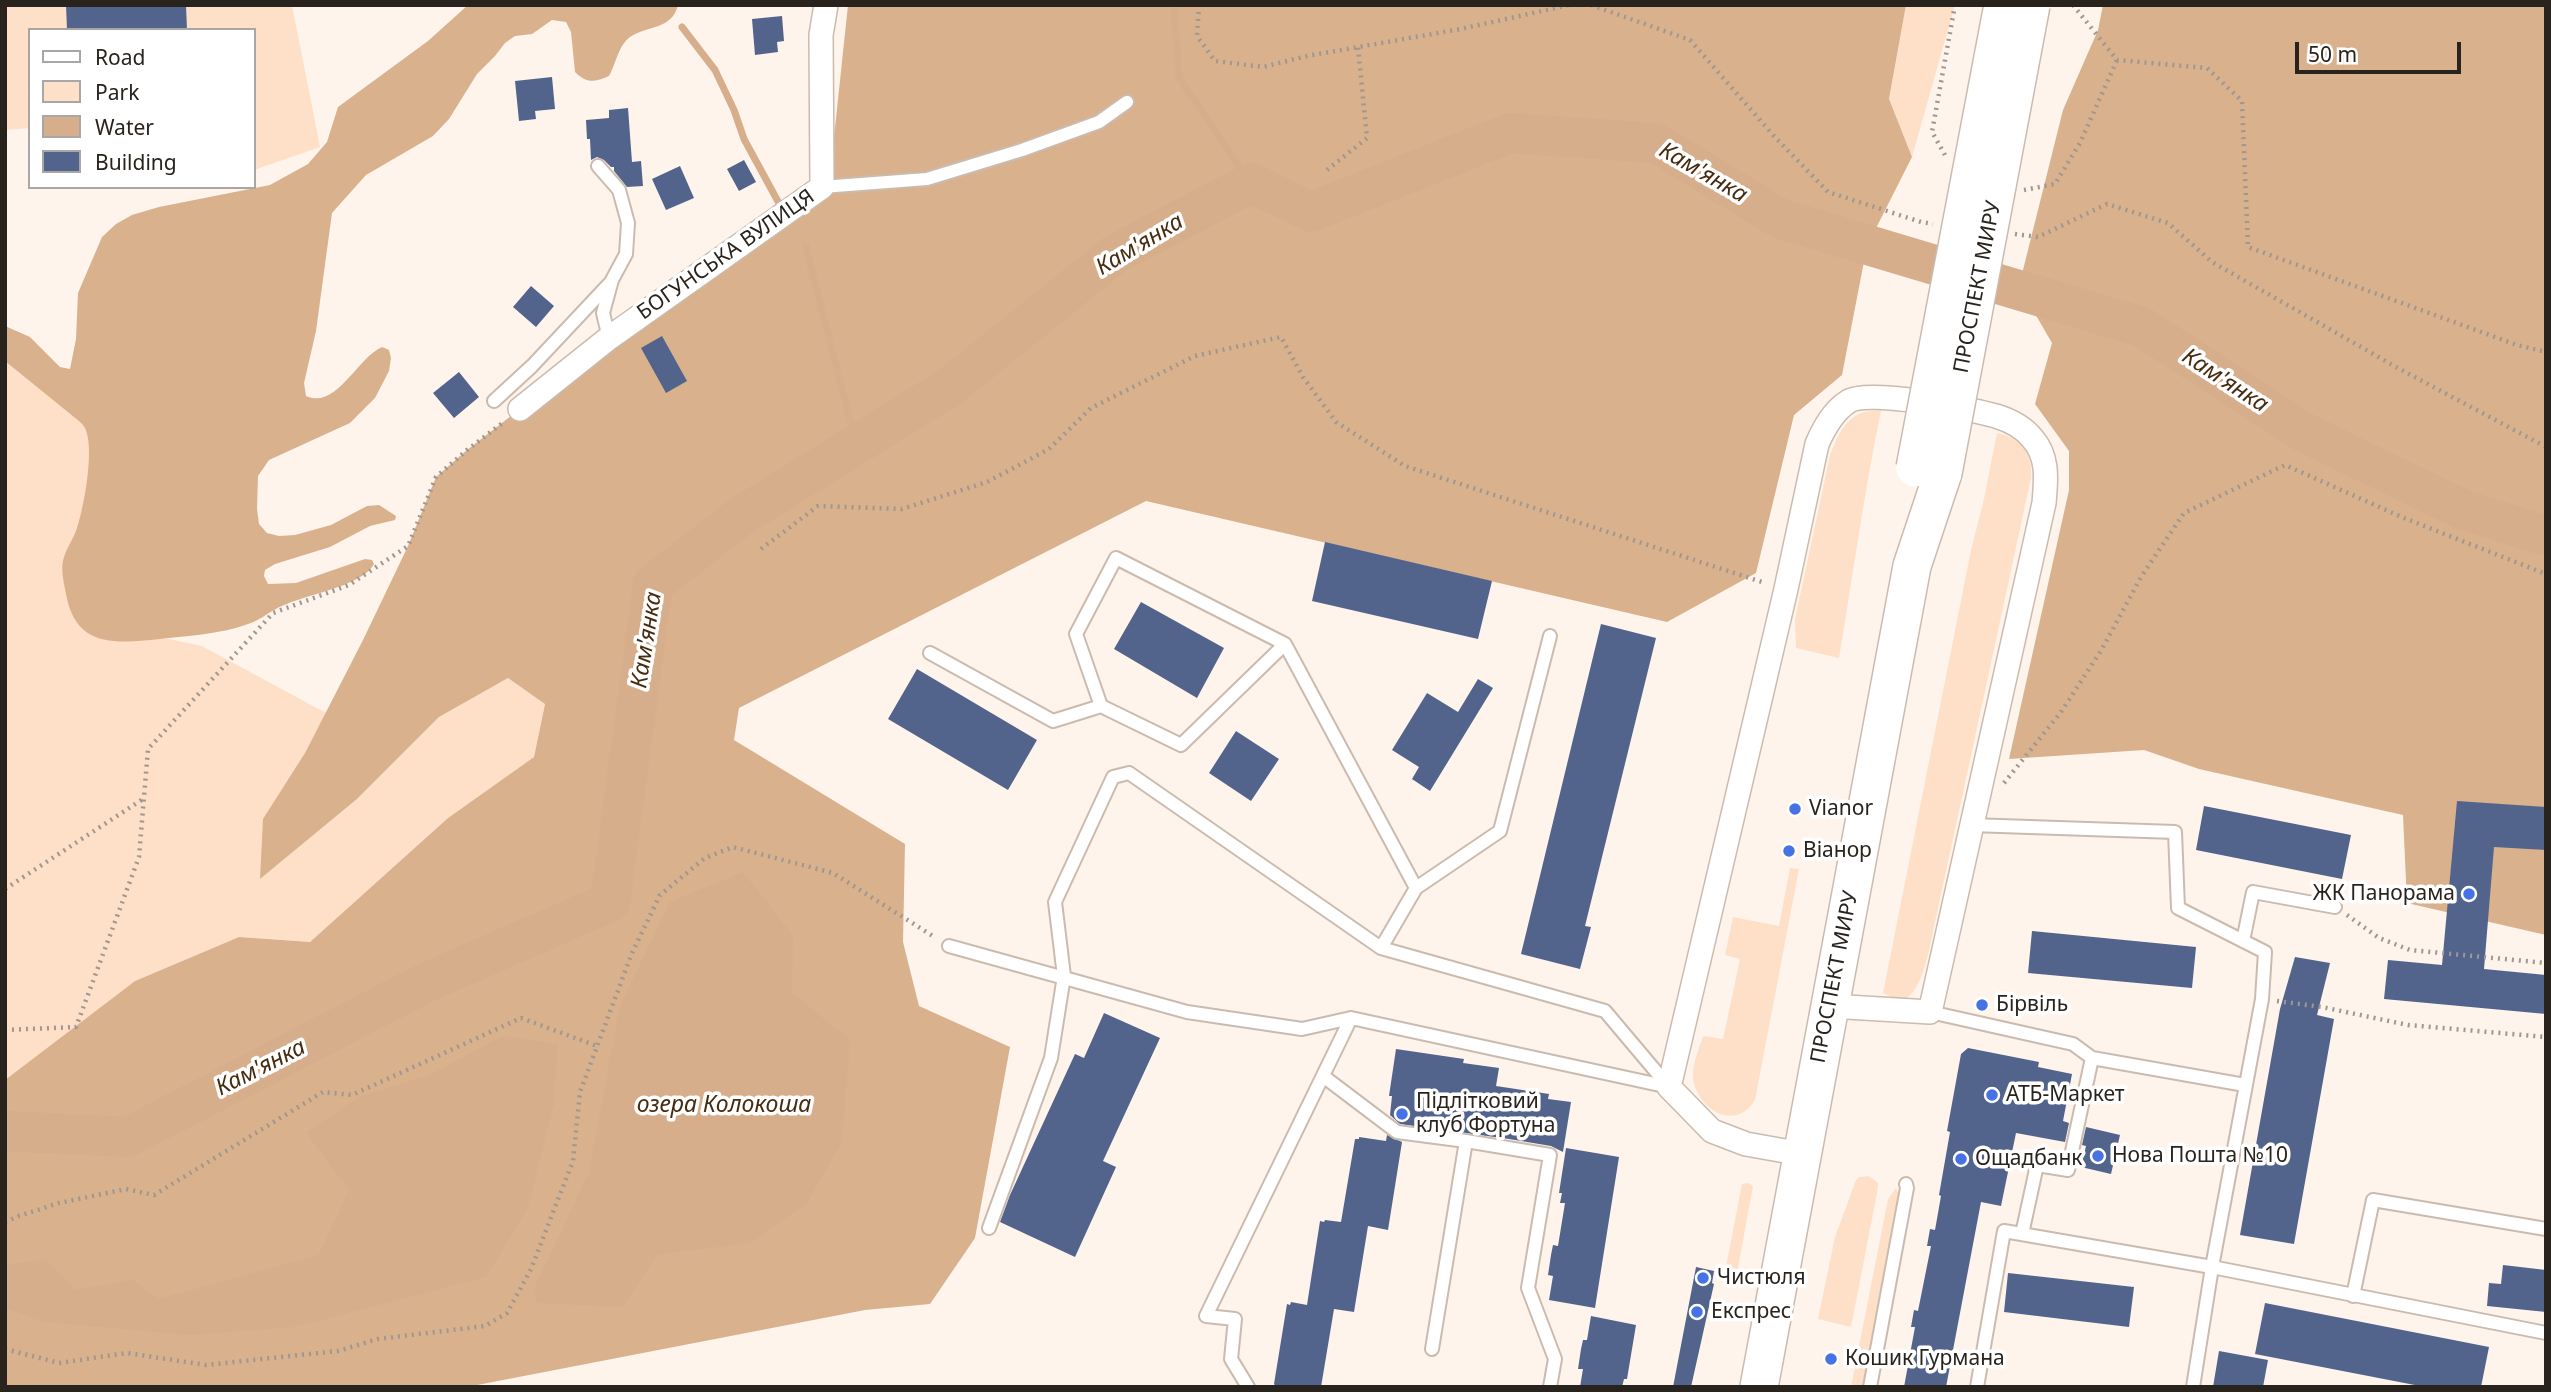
<!DOCTYPE html>
<html>
<head>
<meta charset="utf-8">
<style>
	body { margin:0 }
	#map { position:relative; width:2551px; height:1392px; overflow:hidden; background:#fef4ec; font-family:"Noto Sans",sans-serif }
	canvas { display:block }
	.frame { position:absolute; inset:0; border:7px solid #29231e; pointer-events:none }
	.legend { position:absolute; left:28px; top:28px; width:228px; height:161px; box-sizing:border-box; background:#fff; border:2px solid #a9a7a5; margin:0; padding:9px 12px; list-style:none; font-size:21px; color:#29231e }
	.legend li { display:flex; align-items:center; gap:14px; height:35px }
	.legend b { width:35px; border:2px solid #a9a7a5 }
	.scale { position:absolute; left:2295px; top:42px; width:166px; height:32px; box-sizing:border-box; border:4px solid #29231e; border-top:0; padding-left:9px; font-size:21px; line-height:24px; white-space:nowrap; color:#29231e; -webkit-text-stroke:5px #fff; paint-order:stroke }
</style>
</head>
<body>
<div id="map">
<canvas width="2551" height="1392"></canvas>
<div class="frame"></div>
<ul class="legend">
<li><b style="height:9px;background:#fff"></b>Road</li>
<li><b style="height:19px;background:#fde0c7"></b>Park</li>
<li><b style="height:19px;background:#d7ae8b"></b>Water</li>
<li><b style="height:19px;background:#52648c"></b>Building</li>
</ul>
<div class="scale">50 m</div>
</div>
<script>
const context = document.querySelector('canvas').getContext('2d');
context.lineJoin = 'round';
function fill(path, color) {
  context.fillStyle = color;
  context.fill(path, 'evenodd');
}
function trace(path, color, width, dash) {
  context.strokeStyle = color;
  context.lineWidth = width;
  context.lineCap = dash ? 'butt' : 'round';
  context.setLineDash(dash || []);
  context.stroke(path);
}
function label(font, color, halo, rows, align = 'center') {
  context.font = font + ' "Noto Sans",sans-serif';
  context.lineWidth = 7;
  context.setLineDash([]);
  context.textBaseline = 'middle';
  context.strokeStyle = halo;
  context.fillStyle = color;
  for (const [text, x, y, turn = 0] of rows) {
    context.save();
    context.translate(x, y);
    context.rotate((+turn || 0) * Math.PI / 180);
    context.textAlign = isNaN(turn) ? turn : align;
    if (halo) context.strokeText(text, 0, 0);
    context.fillText(text, 0, 0);
    context.restore();
  }
}
fill(new Path2D(`
	M5,5H292L320,147L254,170V30H30V128L5,130Z
	M1906,5H1955L1912,157L1889,100Z
	M5,355L99,425L117,628L202,646L326,713L305,753L261,878L357,799L439,717L508,678L545,703L534,757L448,818L310,942L239,937L135,981L5,1080Z
	M1881,411C1864,493 1853,575 1839,658L1796,648L1795,619L1830,455C1840,430 1850,408 1881,411Z
	M1997,433C2021,438 2033,453 2031,478L1935,922C1930,944 1924,992 1902,1001L1883,993L1971,550L1984,499Z
	M1790,868L1799,869L1755,1100C1736,1132 1697,1110 1693,1078C1692,1064 1699,1049 1703,1036L1723,1039L1740,959L1725,955L1733,917L1779,926Z
	M1869,1176L1878,1183V1188L1851,1327L1818,1319L1835,1237L1856,1180L1859,1177Z
	M1748,1183L1753,1186L1735,1284L1723,1282L1742,1184Z
	M1896,1188L1900,1197L1864,1387H1851L1888,1199Z`), '#fde0c7');
fill(new Path2D(`
	M468,5H678C672,30 648,25 630,37C618,46 616,64 609,76C595,82 587,84 575,72L571,32L566,22L552,20L532,34L515,36L505,43L495,56L477,74L449,119L433,136L366,175L332,213L316,331L304,383L306,396C336,410 357,358 382,347L389,350L391,358L389,371L375,398L350,423L269,460L258,476L257,509L259,524L267,533L279,536L295,535L331,525L367,506L379,505L396,516L395,520L370,526L330,547L275,564L265,570L264,576L268,584L296,583L365,559L372,560L374,564C361,588 301,594 274,610C267,614 259,620 251,623C220,635 184,636 151,640C109,644 75,644 66,594C64,583 60,568 64,557C67,547 74,538 77,528C84,507 95,448 85,428C83,424 78,420 74,417L5,361V326L30,337L60,367L70,369L76,339L78,293L102,237L116,224L132,215L159,207L270,185L308,164L327,142L338,107L428,41Z
	M848,5H1906L1889,99L1912,157L1867,246L1842,375L1794,415L1756,573L1667,622L1146,501L739,708L734,740L905,844L903,942L919,1006L1010,1047L975,1238L930,1304L865,1310L467,1387H5V1080L135,981L239,937L310,942L448,818L534,757L545,704L508,678L439,717L357,799L260,879L263,819L305,753L363,640L408,546L436,477L467,450L520,409L822,187L834,137Z
	M2103,5H2546V935L2407,903L2403,815L2199,769L2144,750L2009,759L2069,490V451L2035,404L2052,343L2019,286L2063,110L2098,30Z`), '#d9b18d');
fill(new Path2D(`
	M743,872L793,936L792,993L850,1040L842,1141L807,1203L750,1243L658,1254L622,1307L536,1303L534,1289L589,1172L620,1006L670,902Z
	M503,1036L558,1044L554,1103L529,1206L486,1277L295,1327L190,1335L43,1322L5,1308V1265L45,1259L76,1290L133,1280L158,1299L319,1255L349,1190L306,1133L359,1097L429,1075Z`), '#d7ae8b');
trace(new Path2D(`
	M1174,5L1179,78L1251,183
	M682,27L715,70L734,110L744,139L781,207
	M806,247L856,444`), '#d7ae8b', 7);
trace(new Path2D(`
	M5,1131L128,1137L425,983L610,902L653,584L741,516L951,386L1115,254L1251,183L1311,212L1510,133L1656,143L1781,219L2142,327L2305,433L2464,510L2546,536`), '#d7ae8b', 40);
fill(new Path2D(`
	M66,5H186L187,30H67Z
	M782,16L784,41L777,42L778,52L755,55L752,19Z
	M552,77L555,109L535,111L536,119L519,121L515,81Z
	M628,108L632,162L641,161L643,186L627,187L614,171V167H611L604,160L597,157L591,160L590,139H587L586,120L609,118V110Z
	M744,160L756,182L739,191L727,169Z
	M680,166L694,198L666,210L652,179Z
	M531,286L554,306L536,327L513,307Z
	M662,336L687,381L666,393L641,348Z
	M459,372L479,397L454,418L433,393Z
	M1325,542L1492,581L1478,639L1312,601Z
	M1141,602L1224,648L1197,698L1114,649Z
	M1601,624L1656,638L1585,926L1591,927L1580,969L1521,954Z
	M917,669L1037,740L1008,790L888,719Z
	M1478,679L1493,688L1430,791L1412,779L1419,767L1392,750L1427,693L1458,712Z
	M1236,731L1279,759L1251,801L1209,773Z
	M2457,801L2546,807V850L2494,847L2484,969L2546,975V1014L2384,999L2388,960L2442,965Z
	M2204,806L2351,835L2342,879L2196,850Z
	M2032,931L2196,947L2192,988L2028,973Z
	M2295,957L2330,963L2317,1015L2334,1019L2294,1244L2240,1235L2280,1009Z
	M1104,1013L1160,1038L1103,1161L1116,1167L1075,1257L1000,1222L1010,1195L1075,1054L1084,1058Z
	M1968,1048L2039,1062L2038,1067L2072,1074L2063,1121L2069,1123L2065,1142L2016,1133L2001,1206L1981,1202L1946,1387H1904L1915,1327H1911L1914,1310L1918,1311L1931,1246H1927L1930,1229L1935,1230L1941,1196L1939,1195L1950,1132L1947,1131L1961,1054Z
	M1396,1049L1464,1059L1463,1063L1499,1068L1496,1086L1549,1094L1548,1099L1571,1102L1563,1152L1551,1146L1509,1139L1400,1124L1390,1115L1392,1096H1389Z
	M2086,1127L2120,1135L2111,1174L2081,1167L2086,1146L2082,1145Z
	M1387,1135L1402,1142L1388,1230L1368,1226L1354,1312L1334,1309L1321,1387H1276L1274,1384L1287,1304L1290,1305L1291,1302L1307,1305L1320,1221L1324,1222L1325,1220L1341,1222L1355,1139H1359V1137L1386,1141Z
	M1566,1148L1619,1157L1595,1308L1549,1300L1553,1276L1548,1275L1551,1255L1553,1245L1558,1246L1565,1203H1560L1562,1193H1559Z
	M2503,1265L2546,1270V1312L2487,1306L2489,1283L2501,1284Z
	M1696,1267L1714,1271L1712,1283L1714,1284L1691,1387H1673Z
	M2008,1273L2134,1287L2129,1327L2004,1312Z
	M2265,1303L2489,1347L2481,1387H2425L2255,1354Z
	M1591,1316L1636,1325L1627,1379H1624L1622,1387H1580L1583,1369H1578L1581,1349L1583,1340H1587Z
	M2219,1351L2268,1360L2263,1387H2213Z`), '#52648c');
const service = new Path2D(`
	M598,166L619,190L628,223L626,254L612,280L603,313L609,338
	M822,187L927,179L1022,150L1099,122L1127,102
	M494,401L532,366L610,283
	M1285,644L1181,745L1101,706L1076,634L1116,558L1285,644L1416,888
	M930,653L1053,721L1101,706
	M1971,825L2175,832L2178,908L2265,952L2262,999L2212,1267L2193,1387
	M2243,941L2253,892L2335,907
	M949,946L1187,1012L1302,1029L1351,1018L1669,1087
	M1381,948L1416,888L1500,831L1550,636
	M1930,1012L2073,1044L2092,1058L2245,1085
	M1323,1076L1397,1132L1466,1141
	M989,1228L1051,1058L1064,976L1055,902L1113,777L1129,773L1381,948L1605,1011L1669,1087
	M2022,1234L2037,1165L2068,1170L2092,1058
	M2353,1296L2373,1200L2546,1229
	M1432,1349L1466,1141L1550,1155L1528,1288L1555,1359L1550,1387
	M1248,1387L1231,1359L1235,1319L1206,1316L1351,1018
	M1870,1387L1907,1188L1906,1184
	M1977,1387L2004,1231L2212,1267L2546,1333`);
const minor = new Path2D(`
	M520,409L609,338L822,187L821,35L826,5
	M1802,1154L1746,1144L1712,1131L1669,1087L1786,589L1817,444C1824,428 1833,411 1849,401C1869,389 1970,409 1996,416C2009,420 2023,427 2032,438C2049,457 2046,480 2044,503L1930,1012L1830,1006`);
const primary = new Path2D(`
	M1759,1387L1912,566L1943,473`);
trace(service, '#cbbbae', 16);
trace(minor, '#cbbbae', 26);
trace(primary, '#cbbbae', 40);
trace(new Path2D(`
	M1199,5L1197,36L1215,61L1263,67L1307,56L1461,29L1569,5
	M1591,5L1690,40L1773,135L1828,192L1921,222L1933,224
	M2073,5L2117,60L2207,68L2242,101L2248,247L2517,345L2546,352
	M1945,155L1932,132L1955,5
	M1327,170L1367,138L1358,47
	M2024,190L2055,184L2080,143L2117,60L2115,58
	M2015,234L2038,237L2107,204L2168,223L2212,262L2396,367L2546,447
	M761,549L818,506L902,509L987,482L1049,449L1091,408L1195,356L1281,337L1303,377L1336,422L1405,466L1765,583
	M2004,783L2061,712L2102,649L2141,577L2184,513L2285,465L2404,518L2546,574
	M5,889L143,799
	M2347,915L2379,938L2410,950L2546,963
	M2277,1001L2322,1007L2408,1025L2546,1037
	M5,1030L76,1027L139,857L148,749L273,613L349,585L408,546L436,477L467,450L505,421
	M5,1222L19,1216L59,1203L126,1189L154,1195L323,1092L352,1095L521,1018L597,1046
	M5,1349L59,1363L127,1353L206,1365L338,1351L378,1339L485,1326L507,1313L531,1269L573,1161L580,1092L632,953L660,895L705,858L733,847L833,873L936,938`), '#9f9790', 4.5, [2, 5]);
trace(service, '#fff', 12);
trace(minor, '#fff', 23);
trace(primary, '#fff', 37);
const primaryBridge = new Path2D(`
	M1915,468L2003,5
	M1943,473L2031,5`);
trace(primaryBridge, '#cbbbae', 40, []);
trace(primaryBridge, '#fff', 37);
for (const [x, y, r, color] of [
	[1795,809,7,"#4672e4"],
	[1789,851,7,"#4672e4"],
	[2469,894,7,"#4672e4"],
	[1982,1005,7,"#4672e4"],
	[1992,1095,7,"#4672e4"],
	[1402,1114,7,"#4672e4"],
	[2098,1156,7,"#4672e4"],
	[1961,1159,7,"#4672e4"],
	[1703,1278,7,"#4672e4"],
	[1697,1312,7,"#4672e4"],
	[1831,1359,7,"#4672e4"]
]) {
  const dot = new Path2D();
  dot.arc(x, y, r, 0, 2 * Math.PI);
  context.fillStyle = color;
  context.fill(dot);
  trace(dot, '#fff', 2.5);
}
label('21px', '#29231e', '#fff', [
	["БОГУНСЬКА ВУЛИЦЯ",726,255,-35],
	["ПРОСПЕКТ МИРУ",1978,287,-79],
	["ПРОСПЕКТ МИРУ",1835,977,-79]
]);
label('21px', '#29231e', '#fff', [
	["Vianor",1809,809],
	["Віанор",1803,851],
	["ЖК Панорама",2455,894,"right"],
	["Бірвіль",1996,1005],
	["АТБ-Маркет",2006,1095],
	["Підлітковий",1416,1102],
	["клуб Фортуна",1416,1126],
	["Нова Пошта №10",2112,1156],
	["Ощадбанк",1975,1159],
	["Чистюля",1717,1278],
	["Експрес",1711,1312],
	["Кошик Гурмана",1845,1359]
], 'left');
label('italic 23px', '#472b0f', '#fff', [
	["Кам'янка",1703,173,30],
	["Кам'янка",1140,245,-31],
	["Кам'янка",2225,381,33],
	["Кам'янка",647,640,-81],
	["Кам'янка",261,1068,-27],
	["озера Колокоша",724,1105]
]);
</script>
</body>
</html>
